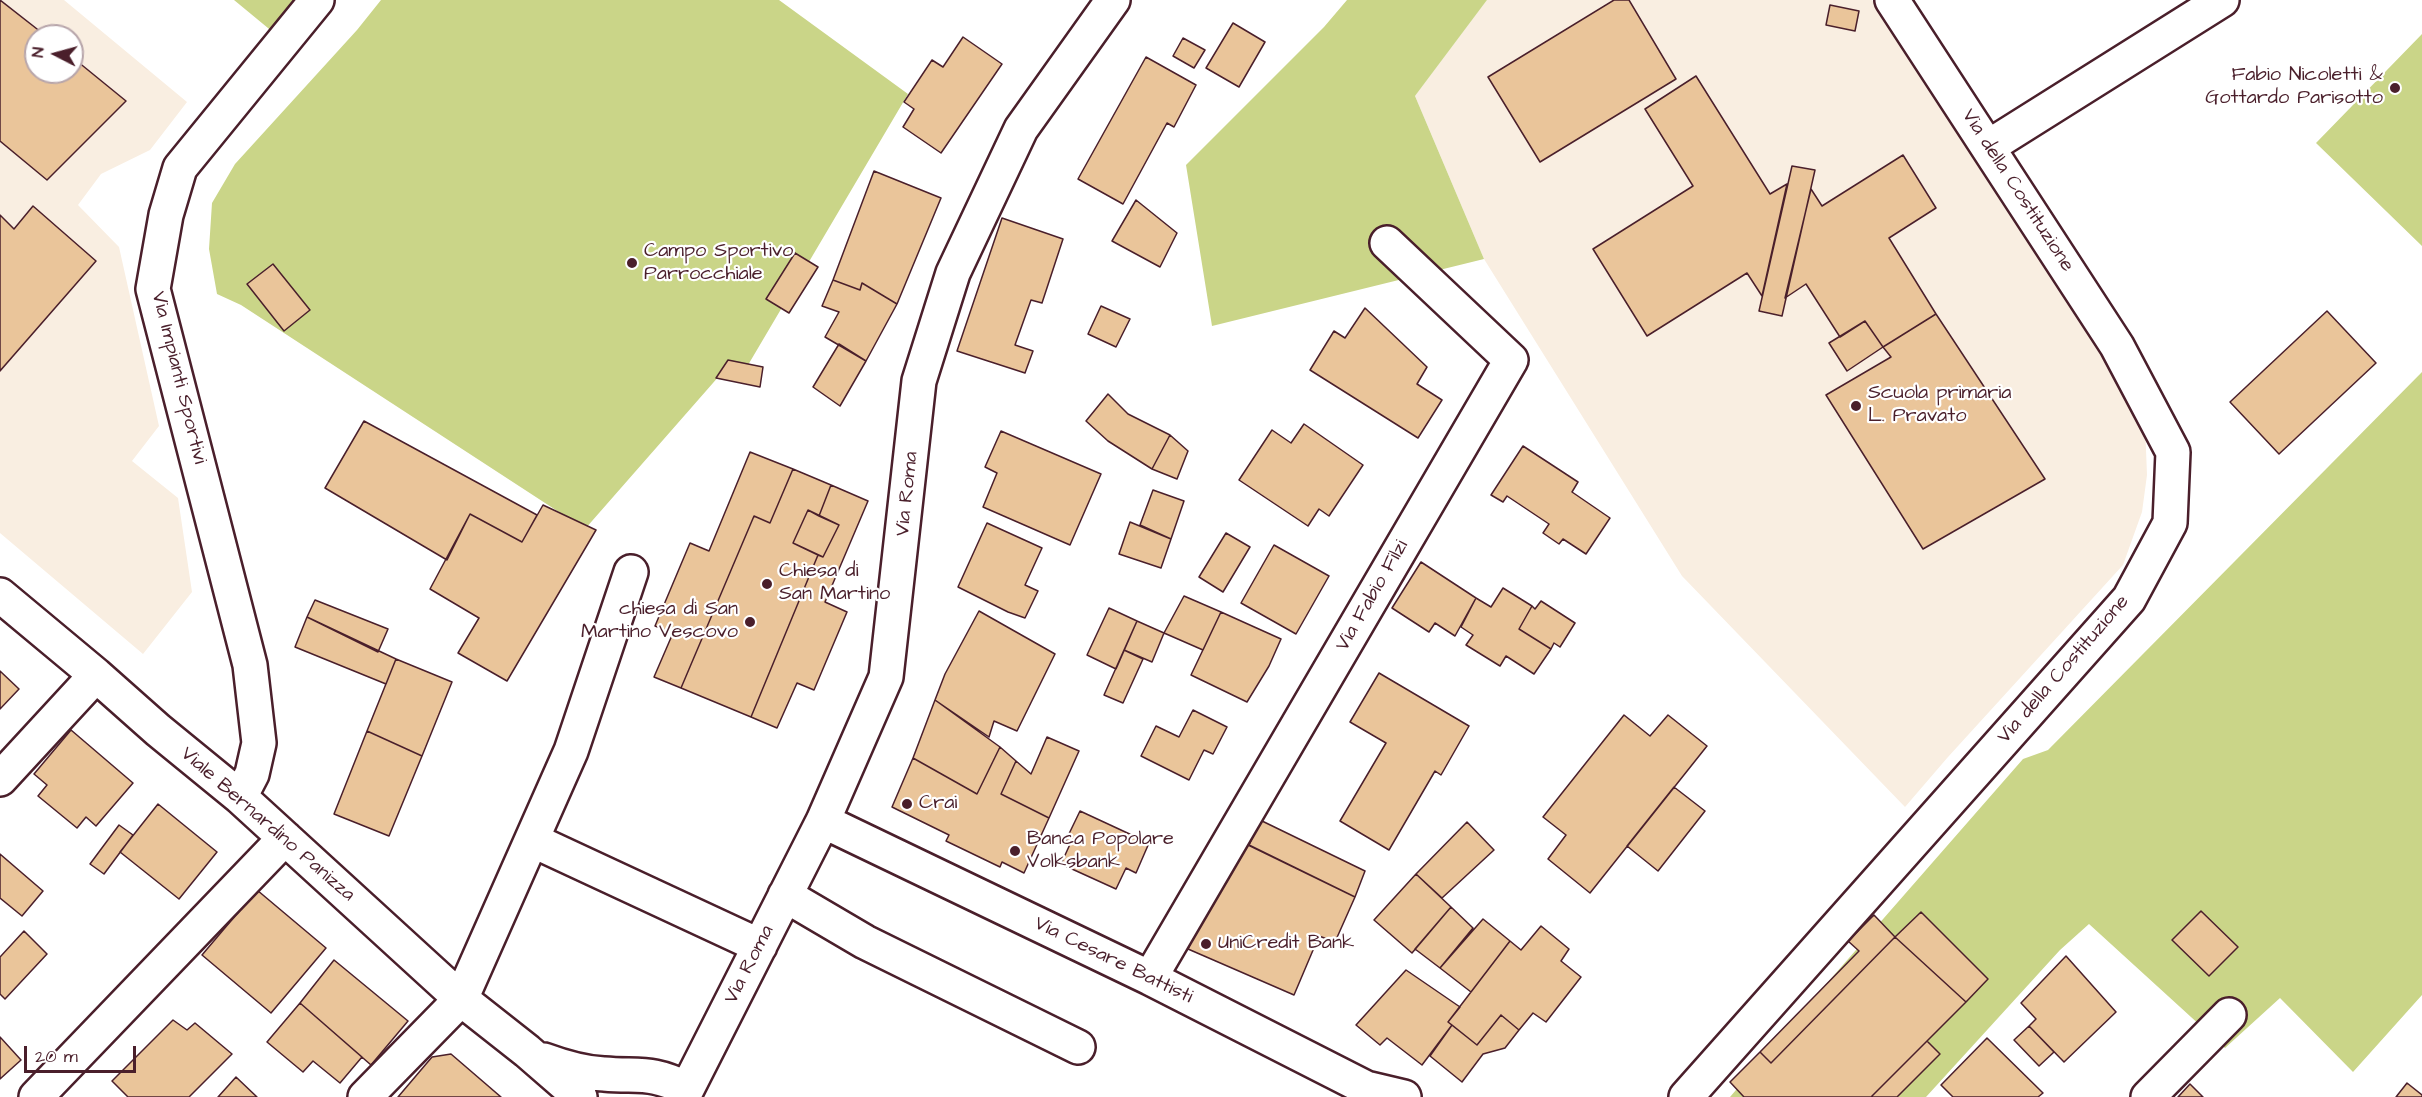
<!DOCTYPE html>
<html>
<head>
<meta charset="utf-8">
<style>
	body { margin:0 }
	#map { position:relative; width:2422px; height:1097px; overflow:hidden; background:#fff; font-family:"Architects Daughter",sans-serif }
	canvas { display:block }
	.north { position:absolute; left:24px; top:24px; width:60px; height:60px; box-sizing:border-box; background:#fff; border:2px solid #b7a5aa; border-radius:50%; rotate:276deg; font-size:16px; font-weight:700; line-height:24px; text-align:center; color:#4a1f2b }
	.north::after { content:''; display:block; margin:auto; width:21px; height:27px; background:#4a1f2b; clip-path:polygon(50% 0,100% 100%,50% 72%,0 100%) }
	.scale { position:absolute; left:24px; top:1046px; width:112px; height:27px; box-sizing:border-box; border:3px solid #4a1f2b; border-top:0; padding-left:8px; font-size:18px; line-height:21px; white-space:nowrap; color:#4a1f2b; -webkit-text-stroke:4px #fff; paint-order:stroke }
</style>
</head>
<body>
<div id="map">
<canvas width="2422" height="1097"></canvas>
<div class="north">N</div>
<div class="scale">20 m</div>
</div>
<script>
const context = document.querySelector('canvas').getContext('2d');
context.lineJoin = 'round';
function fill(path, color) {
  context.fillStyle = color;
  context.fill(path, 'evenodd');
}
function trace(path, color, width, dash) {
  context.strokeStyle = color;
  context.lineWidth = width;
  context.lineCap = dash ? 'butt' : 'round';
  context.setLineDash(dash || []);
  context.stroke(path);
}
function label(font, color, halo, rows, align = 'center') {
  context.font = font + ' "Architects Daughter",sans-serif';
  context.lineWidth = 4.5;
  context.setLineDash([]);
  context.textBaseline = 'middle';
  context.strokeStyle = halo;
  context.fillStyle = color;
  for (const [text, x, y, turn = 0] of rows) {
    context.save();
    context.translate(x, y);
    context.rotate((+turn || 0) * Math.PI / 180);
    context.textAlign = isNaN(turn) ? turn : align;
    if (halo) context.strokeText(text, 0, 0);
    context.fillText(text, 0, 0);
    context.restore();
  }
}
fill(new Path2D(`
	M0,0H64L187,102L150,150L101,174L78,205L119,247L159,426L132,461L178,498L192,592L143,654L0,533ZM36,36H72V72H36Z
	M1487,0H1872L1998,175L2145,424L2147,475L2142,512L2123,565L1948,757L1905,807L1682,576L1484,259L1415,96Z`), '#f9eee1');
fill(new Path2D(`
	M234,0H307L274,33Z
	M381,0H779L908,94L738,382L720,375L585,529L241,305L217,294L209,249L212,203L235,164L357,30Z
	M1347,0H1487L1415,96L1484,259L1212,326L1186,165L1324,27Z
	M2422,34V246L2316,143Z
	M2422,372V995L2353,1072L2280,998L2225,1048L2089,924L2060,950L1926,1097H1730L1821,990L2023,759L2048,750Z`), '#cad588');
const building = new Path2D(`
	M0,0L46,36H36V72H72V57L126,101L47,180L0,141Z
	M1614,0H1629L1676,79L1540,162L1488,77Z
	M1830,5L1859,11L1855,31L1826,25Z
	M1233,23L1265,42L1239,87L1206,68Z
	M963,37L1002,64L941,153L903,127L914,109L904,102L932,60L943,67Z
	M1183,38L1205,50L1194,68L1173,56Z
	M1146,57L1196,85L1174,127L1167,123L1123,204L1078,179Z
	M1696,76L1770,194L1787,184L1762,296L1747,273L1647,336L1593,249L1693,186L1645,109Z
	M1903,155L1936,208L1889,238L1936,314L1883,347L1865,321L1840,337L1806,284L1785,298L1811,189L1822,206Z
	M1792,166L1815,170L1782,316L1759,311Z
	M874,171L941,198L897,304L862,283L860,290L833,280Z
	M1136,200L1177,233L1160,267L1112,241Z
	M33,206L96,261L0,371V215L14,229Z
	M1002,218L1063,239L1042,303L1031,300L1015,345L1033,351L1025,373L957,351Z
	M795,253L818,267L789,313L766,299Z
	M273,264L310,310L284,331L247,284Z
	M833,280L860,290L862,283L897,304L866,361L825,337L839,312L822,306Z
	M1101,306L1130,319L1116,347L1088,334Z
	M1365,308L1427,367L1417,384L1442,400L1418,438L1310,370L1334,331L1345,338Z
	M2327,311L2376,363L2279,454L2230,402Z
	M1936,314L2045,479L1923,549L1826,395L1891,357L1883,347Z
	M1865,321L1883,347L1847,371L1829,343Z
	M839,344L866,361L840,406L813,387Z
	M728,360L763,367L760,387L716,378Z
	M1108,394L1128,414L1170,435L1152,469L1108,441L1086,421Z
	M364,421L537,515L522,542L470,514L447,560L325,488Z
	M1304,424L1363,465L1329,516L1319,509L1308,526L1239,480L1272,430L1291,443Z
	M1001,431L1101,474L1070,545L983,507L997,473L985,467Z
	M1170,435L1188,451L1177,479L1152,469Z
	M1523,446L1578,482L1572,492L1610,518L1586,554L1563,539L1559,544L1543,533L1549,524L1507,496L1503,502L1491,495Z
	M750,452L793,469L770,523L754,516L681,688L654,677L673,633L655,626L690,543L709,551Z
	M793,469L831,485L819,516L808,510L793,543L818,555L751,717L681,688L754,516L770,523Z
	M831,485L868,501L825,602L847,612L814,690L797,683L777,728L751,717L818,555L823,557L839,525L819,516Z
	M1153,490L1184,501L1171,539L1140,525Z
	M543,505L596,530L507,681L458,653L479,618L430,589L470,514L522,542Z
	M808,510L839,525L823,557L793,543Z
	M1130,522L1171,539L1161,568L1119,554Z
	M987,523L1042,548L1025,585L1038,591L1025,618L1008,612L958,587Z
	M1226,533L1250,547L1223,592L1199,577Z
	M1274,545L1329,576L1296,634L1241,603Z
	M1421,562L1476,598L1455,636L1435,623L1429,632L1392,608Z
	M1503,588L1532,606L1519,629L1551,649L1534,674L1506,656L1500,666L1466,645L1473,635L1461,627L1476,598L1491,607Z
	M1184,596L1221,612L1203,650L1164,633Z
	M315,600L388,629L378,652L307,617Z
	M1541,601L1575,623L1560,647L1554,643L1551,649L1519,629L1532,606L1535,609Z
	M1109,608L1137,621L1116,669L1087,655Z
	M979,611L1055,654L1017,731L994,721L989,737L935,700L945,674Z
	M1221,612L1281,639L1269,666L1247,702L1191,675Z
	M307,617L396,659L386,684L295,647Z
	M1137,621L1164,633L1152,662L1124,650Z
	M1124,650L1143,659L1123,703L1104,695Z
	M396,659L452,682L422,756L367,731Z
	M0,671L19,689L0,709Z
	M1379,673L1469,726L1441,775L1435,771L1389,850L1340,821L1386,743L1350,722Z
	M935,700L1000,747L977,794L913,758Z
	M1193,710L1227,727L1213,754L1204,750L1189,780L1141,756L1156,726L1179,737Z
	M1624,715L1650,736L1668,715L1707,746L1590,893L1548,859L1566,835L1543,817Z
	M71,730L133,783L96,826L86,817L77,828L38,796L47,785L34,774Z
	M367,731L422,756L389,836L334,814Z
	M1047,737L1079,751L1049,818L1001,794L1016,761L1031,774Z
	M1000,747L1016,761L1001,794L1049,818L1024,873L1002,862L1000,867L946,841L949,835L892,807L913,758L977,794Z
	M1674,787L1705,811L1658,871L1627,846Z
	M158,804L217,852L179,899L120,852Z
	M1080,811L1149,843L1136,873L1126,868L1116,889L1061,864L1071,842L1066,840Z
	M1260,820L1365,871L1355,897L1249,845Z
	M1467,822L1494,850L1442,898L1416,874Z
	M119,825L133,835L104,874L90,864Z
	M1244,843L1355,897L1335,942L1319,936L1294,995L1188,949L1219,878Z
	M0,854L43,891L22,916L0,898Z
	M1416,874L1451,907L1412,953L1374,920Z
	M257,890L326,948L271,1013L202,955Z
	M1451,907L1473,928L1440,968L1415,949Z
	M2201,911L2238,947L2209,976L2172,940Z
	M1921,912L1988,979L1966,1002L1895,937Z
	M1874,915L1895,937L1771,1063L1760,1052L1859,951L1848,941Z
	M1483,919L1510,941L1471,992L1440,968Z
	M1541,926L1569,949L1561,961L1581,977L1546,1022L1533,1013L1519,1030L1501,1015L1477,1045L1448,1022L1510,941L1521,950Z
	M24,931L47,954L5,999L0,994V957Z
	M1895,937L1966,1002L1871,1097H1744L1730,1082L1760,1052L1771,1063Z
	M2066,956L2116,1012L2064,1062L2029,1026L2036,1019L2021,1003Z
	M334,960L408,1021L371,1065L300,1003Z
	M1406,970L1460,1007L1448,1022L1452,1025L1422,1065L1387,1038L1380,1045L1356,1025Z
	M300,1003L362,1057L340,1083L313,1061L303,1072L267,1042Z
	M1501,1015L1519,1030L1505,1048L1483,1054L1462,1082L1430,1056L1452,1025L1477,1045Z
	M173,1020L187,1030L195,1023L232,1054L189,1097H128L112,1081Z
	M2029,1026L2054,1052L2039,1066L2014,1040Z
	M0,1037L21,1060L0,1079Z
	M1987,1038L2043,1093L2038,1097H1953L1941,1085Z
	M1927,1041L1940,1054L1897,1097H1871Z
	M451,1054L501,1097H398L432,1057Z
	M236,1077L257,1097H218Z
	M2407,1083L2422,1095V1097H2396Z
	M2190,1084L2203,1097H2178Z`);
fill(building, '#eac59a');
trace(building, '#4a1f2b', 1.5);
const minor = new Path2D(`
	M1988,147L2222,0
	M0,595L96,675L158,730L240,797L461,999L527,1051L580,1097
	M0,779L96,675
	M240,797L252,774L259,743L250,665L153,289L166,215L180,168L317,0
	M823,821L1150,978L1366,1088L1404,1097
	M532,840L760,946
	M785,895L865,942L1078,1047
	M1150,978L1511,360L1387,243
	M544,1060C563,1067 583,1073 604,1074C641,1077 651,1071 687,1089
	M36,1097L285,838
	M365,1097L461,999L571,751L631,572
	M683,1097L823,821L886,677L919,381L953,273L1021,129L1113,0
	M1686,1097L2129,599L2170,523L2173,452L2117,346L1892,0
	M2148,1097L2229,1015`);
trace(minor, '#4a1f2b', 38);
trace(minor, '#fff', 33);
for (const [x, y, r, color] of [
	[2395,88,6,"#4a1f2b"],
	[632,263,6,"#4a1f2b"],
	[1856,406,6,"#4a1f2b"],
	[767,584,6,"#4a1f2b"],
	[750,622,6,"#4a1f2b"],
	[907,804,6,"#4a1f2b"],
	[1015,851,6,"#4a1f2b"],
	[1206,944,6,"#4a1f2b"]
]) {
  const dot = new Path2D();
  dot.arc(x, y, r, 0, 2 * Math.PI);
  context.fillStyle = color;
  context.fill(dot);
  trace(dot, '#fff', 2);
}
label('20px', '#4a1f2b', '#fff', [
	["Fabio Nicoletti &",2383,76,"right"],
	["Gottardo Parisotto",2383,99,"right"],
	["Campo Sportivo",644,252],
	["Parrocchiale",644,275],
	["Scuola primaria",1868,394],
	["L. Pravato",1868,417],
	["Chiesa di",779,572],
	["San Martino",779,595],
	["chiesa di San",738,610,"right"],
	["Martino Vescovo",738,633,"right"],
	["Crai",919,804],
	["Banca Popolare",1027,840],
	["Volksbank",1027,863],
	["UniCredit Bank",1218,944]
], 'left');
label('20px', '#4a1f2b', '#fff', [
	["Via della Costituzione",2017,191,57],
	["Via Impianti Sportivi",178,378,76],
	["Via Roma",908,494,-84],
	["Via Fabio Filzi",1373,596,-60],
	["Via della Costituzione",2064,670,-49],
	["Viale Bernardino Panizza",267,825,41],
	["Via Cesare Battisti",1113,961,26],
	["Via Roma",750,965,-63]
]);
</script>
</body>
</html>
